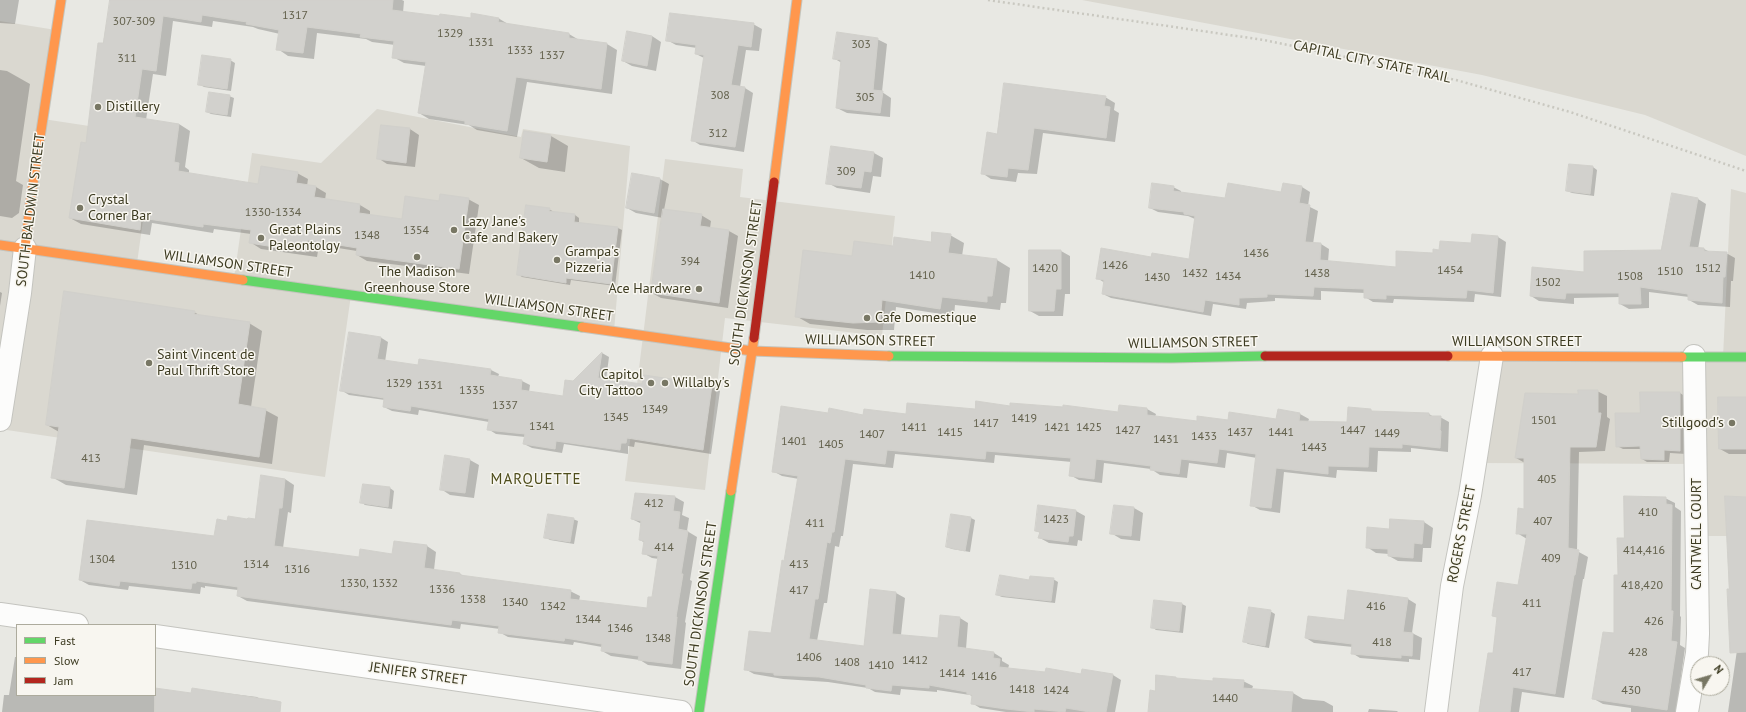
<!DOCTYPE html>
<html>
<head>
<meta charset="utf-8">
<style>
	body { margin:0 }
	#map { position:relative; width:1746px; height:712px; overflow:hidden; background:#e8e8e3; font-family:"PT Sans",sans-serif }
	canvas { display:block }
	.legend { position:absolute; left:16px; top:624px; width:140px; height:72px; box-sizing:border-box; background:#f8f6f0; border:1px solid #adab9d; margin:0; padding:5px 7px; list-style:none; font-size:12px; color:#3c3a20 }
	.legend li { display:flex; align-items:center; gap:8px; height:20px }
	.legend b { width:20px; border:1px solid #adab9d }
	.north { position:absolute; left:1690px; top:656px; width:40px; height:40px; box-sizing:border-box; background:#f8f6f0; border:1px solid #adab9d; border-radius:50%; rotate:52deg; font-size:11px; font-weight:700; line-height:16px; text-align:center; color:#3c3a20 }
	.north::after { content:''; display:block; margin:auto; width:14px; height:18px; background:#787764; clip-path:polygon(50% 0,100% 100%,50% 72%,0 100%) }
</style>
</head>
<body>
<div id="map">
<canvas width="1746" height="712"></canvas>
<ul class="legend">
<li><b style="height:5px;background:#63d668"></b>Fast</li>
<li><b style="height:5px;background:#ff974d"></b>Slow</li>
<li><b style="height:5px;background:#b3261e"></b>Jam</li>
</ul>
<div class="north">N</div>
</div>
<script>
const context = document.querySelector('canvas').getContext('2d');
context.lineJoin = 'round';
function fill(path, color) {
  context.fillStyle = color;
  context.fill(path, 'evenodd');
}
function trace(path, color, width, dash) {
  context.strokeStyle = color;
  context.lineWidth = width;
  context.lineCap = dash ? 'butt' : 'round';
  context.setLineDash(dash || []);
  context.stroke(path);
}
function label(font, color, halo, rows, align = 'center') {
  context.font = font + ' "PT Sans",sans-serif';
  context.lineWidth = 3;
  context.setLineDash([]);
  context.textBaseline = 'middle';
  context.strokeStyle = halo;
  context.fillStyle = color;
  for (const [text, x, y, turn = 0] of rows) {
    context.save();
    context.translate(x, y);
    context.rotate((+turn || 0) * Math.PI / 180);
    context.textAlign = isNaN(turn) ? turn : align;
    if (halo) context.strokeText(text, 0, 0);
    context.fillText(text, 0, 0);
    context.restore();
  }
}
fill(new Path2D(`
	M1082,0H1746V156L1645,115L1482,75Z
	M0,21L56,30L43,119L155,136L137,263L234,278L252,153L321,163L377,109L521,137L523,129L630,146L614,331L351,295L325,477L0,429Z
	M665,159L743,169L740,197L895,216L882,336L725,318L705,490L625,481Z
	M1731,189L1746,193V536H1697V464L1475,463L1492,356L1723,357Z`), '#dad8d0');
fill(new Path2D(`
	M0,0H19L15,24L0,23Z
	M111,0H402L404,1L403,13L471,19L498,18L508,24L569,34L579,40L607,44L617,50L612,94L527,82L517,137L477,130L469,125L429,119L419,113L426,66L404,63L393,57L395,45L372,42L366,39L317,33L314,59L288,56L278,49L280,34L258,29L253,27L213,21L212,27L173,21L166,76L153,74L146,120L179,124L190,131L185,167L189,170V174L259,185L297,173L308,179L307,186L316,187L326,193L325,200L360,205L370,211V216L403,221L440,202L468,199L479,205L469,274L367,261L357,255V251L319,245L317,257L261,249L250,242L251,234L214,229L213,233L152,223L150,235L81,224L70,218L87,144Z
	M753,24L762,29L759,51L746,50L740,87L745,88L753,93L744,152L700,145L692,140L704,58L696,54L697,48L676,45L667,40Z
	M628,32L652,36L661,42L656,71L632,66L623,61Z
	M877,39L887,44L882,92L891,98L890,117L847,113L837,108L842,63L835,59Z
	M230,60L235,63L231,91L204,87L199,84Z
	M0,70L7,71L30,84L16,181L23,185L19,213L12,218L0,216Z
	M229,96L234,98L231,117L211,114L207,112Z
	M1105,97L1115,103L1114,110L1119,113L1115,142L1043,133L1037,174L1018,173L1016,182L991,179L982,173L998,135Z
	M410,129L419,135L415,167L387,164L378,158Z
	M551,136L568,146L565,172L539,168L521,158Z
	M832,147L874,153L883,158L881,177L873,176L870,193L837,188L828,183Z
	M1570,165L1593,167L1597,170L1594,196L1572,193L1567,191Z
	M660,179L669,184L664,210L701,215L711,221L710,228L729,231L738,236L728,308L661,298L652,293L663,218L636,213L627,208Z
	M1173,187L1181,191V193L1226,199L1282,193L1302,187L1310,192L1308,206L1318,211L1313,244H1321L1329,249L1328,262L1397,268L1440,251L1498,237L1506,242L1501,297L1475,294L1474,302L1394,299L1393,303L1373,302L1365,297V293L1321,291V300L1275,298V301L1247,303L1246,309L1213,304L1211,316L1111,298L1103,294L1105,283L1097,278L1152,258L1190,260L1195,219L1188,216L1158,212L1150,208Z
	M1698,199L1706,204L1698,249H1704L1710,252L1726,253L1735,258L1733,281H1731L1730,307L1698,305L1689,300V297L1649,292V308L1629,309L1620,304V297L1574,298V304L1539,301L1531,296L1585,273L1661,251Z
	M549,209L554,212L575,215L579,218V223L618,228L622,230L615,286L571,280L570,285L522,277L518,274Z
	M950,235L964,243L962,256L997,260L1010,268L1006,303H1001L1000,310L955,305L954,316L896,307L894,330H867L810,324L796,316L853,257L894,247L931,243Z
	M1061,251L1070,256V294H1065L1063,316H1039L1030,311Z
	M0,292L2,293L0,306Z
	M194,312L201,316L249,323L262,331L251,407L265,410L278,417L272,464L144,445L137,495L66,485L52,477L59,432L47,425Z
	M380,337L388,342L385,362L419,366L491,370L499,374L498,377L522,381L530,385L529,392L564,397L573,382L602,353L609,357L606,380L643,385L712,386L720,391L711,454L635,442L634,447L628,446V454L564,444L562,453L532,448L524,444L525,437L496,434L488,429L489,422L419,410L418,415L392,411L384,407L385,400L349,395L341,390Z
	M1597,391L1607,396V417L1610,419L1605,451L1579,452L1577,551L1588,557L1584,579H1583L1564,698L1522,692L1519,712H1479L1481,698H1482L1493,654L1498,618L1493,615L1519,586L1527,539L1517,533L1525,510V463L1516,458L1580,395Z
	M1680,393L1686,397V454L1670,453L1669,462H1647L1642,459V449H1623L1617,446L1641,414Z
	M1746,398V454H1729L1720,449Z
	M1120,406L1147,409L1156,414L1155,417L1198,422L1277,420L1279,411L1300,414L1309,419L1308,422L1348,423L1370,410L1374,412L1429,414L1434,417H1440L1449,422L1448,452L1411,448V452L1378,451L1377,472L1337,470L1336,478L1284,472L1280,513L1260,510L1251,505L1257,458L1227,453L1225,468L1189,463L1187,478L1160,475L1151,469L1104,463L1102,483L1079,480L1070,475L1072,462L995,455L994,463L895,454L893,468L853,464L843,536H841L839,547L835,546L827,603H824L817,641L864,647L871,591L896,593L905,598L901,635L939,639L960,618L968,623L966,649L994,653L1002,658V661L1009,665L1008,669L1046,673L1113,675L1121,680L1115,712H1006L980,708L972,703L973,697L970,695L937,690V692L901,689L900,695L875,692L868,688L828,682L783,679L754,674L745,669L772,634L799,479L782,476L773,471L829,414L864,416L907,415L1010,407L1119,414Z
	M470,460L479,465L474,498L450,495L441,489Z
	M262,476L285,479L294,485L291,513L288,512L283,548L360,558L393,555L395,542L427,546L436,552L434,570L460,574L464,576L570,591L580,596L579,601L648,610L653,599L659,559L652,558L643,553L645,543L640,540L642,524L632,519L636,494L675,497L684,502L682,515L689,518L687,531L697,537L690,580L692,581L685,622L686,623L681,669L648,665L640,660L611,656L602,651V647L574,642L573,645L508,637L499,632L500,629L461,624L460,629L247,601L238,596V590L205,586V588L201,587L200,594L129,586L128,590L89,585L80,580L215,538L228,522L256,520Z
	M363,485L390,488L394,491L392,509L365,505L361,502Z
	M1665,498L1675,503V507L1681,511L1680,616L1681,617L1680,645L1685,648L1676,712H1631V708L1603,704L1594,699L1615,634L1619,576L1625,539Z
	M1746,498V712H1728L1737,650L1732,647L1729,625L1728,590H1730Z
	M1115,506L1134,508L1143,513L1140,541L1121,539L1111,533Z
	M1076,511L1085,516L1082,541L1078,540L1077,546L1049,543L1040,538V533L1036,530Z
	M971,518L975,520L970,552L952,549L947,547Z
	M573,519L578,521L574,544L550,540L545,537Z
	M1424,522L1433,528L1431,548H1423L1422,562L1398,561L1389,556V554L1376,553L1367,547L1390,530Z
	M1053,579L1058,582L1055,603L1002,597L997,595L1030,581Z
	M1408,599L1416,604L1412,633L1422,638L1420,660L1409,659V662L1360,658L1352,653L1353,647L1314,643L1306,638L1345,621Z
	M1182,604L1186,606L1183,633L1156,630L1152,627Z
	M1270,611L1275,614L1269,648L1248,644L1244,641Z
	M15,657H17V695H155V689L192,694L193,689L257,697L266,703L274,712H2L4,695H9Z
	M1178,680L1214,682L1243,681L1253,686L1252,689L1293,693L1303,699L1324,701L1333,706V712H1149L1156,692Z
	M1369,709L1397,711L1398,712H1368Z`), '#0003');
const building = new Path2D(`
	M110,0H393L392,10L439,16L440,14L471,18V13L499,18L498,22L569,33V38L607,43L601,89L516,77L507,131L488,128L465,124V121L418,113L426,62L392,58L394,41L360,37L361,34L307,27L303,53L276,50L279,30L246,24L247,22L202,15L201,22L163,16L156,71L142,69L135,117L179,124L174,162L179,163L178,171L258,184L261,166L298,172L296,183L316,186L314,197L360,204L359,213L402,219L405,196L439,201L440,194L469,198L459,269L356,255L357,248L308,240L306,252L249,243L251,230L203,224V227L141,218L140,230L69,218L81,142L86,143L98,43H103Z
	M670,13L754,23L751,47L738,45L731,85L745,87L735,147L691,141L704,55L695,54L696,45L666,41Z
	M627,31L652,36L647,66L622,61Z
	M837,32L878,38L873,90L883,91L880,113L836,108L841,60L833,59Z
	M202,55L231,59L227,89L198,85Z
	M1004,83L1106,96L1104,106L1110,107L1106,138L1034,128L1028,170L1008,168L1007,177L981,174L987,132L997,134Z
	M209,92L230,95L227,115L206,112Z
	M381,125L410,128L406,163L377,159Z
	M524,131L551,135L547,162L520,158Z
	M831,146L874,152L871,172L864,171L861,188L826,184Z
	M1569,164L1593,166L1590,194L1566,191Z
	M632,173L660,178L654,213L626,208Z
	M1152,183L1174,186L1173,191L1225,198L1228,183L1281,192L1283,183L1302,186L1299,203L1310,205L1305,242L1321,243L1320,260L1396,267V251L1433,253V249L1439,250L1440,241L1471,243L1472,234L1498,236L1493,293L1467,290L1466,298L1386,295V299L1364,298V289L1314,287L1313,296L1267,294V297L1239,298V305L1205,300L1203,312L1102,294L1104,280L1096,279L1101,248L1151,257L1152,253L1189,259L1195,216L1184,214V212L1149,208Z
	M1672,193L1698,198L1689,247L1704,248V251L1727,252L1725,277H1723L1722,303L1688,300V294L1640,287L1641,304H1619V293H1566L1565,299L1530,296L1532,267L1584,272V251L1661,250Z
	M526,205L550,208L549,211L575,214L574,222L618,227L611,284L566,278V283L517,275Z
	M663,209L702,214L700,226L729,230L719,303L651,293Z
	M932,232L951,234L948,253L997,259L992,296H987V302L942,297L940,309L882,300L880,322L853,323L795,317L803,250L852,256L854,241L893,246L894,237L931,242Z
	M1029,250H1061V289H1056L1054,311H1029Z
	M64,291L195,311L194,314L250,322L238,404L266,409L259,457L131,438L124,488L51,478L59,427L46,425Z
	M349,332L381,337L377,359L418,365L419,359L491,369L490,375L522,380L521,390L563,396L565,380L573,381L602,352L598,378L642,384L644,375L712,385L703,450L627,438L626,443H621L620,450L556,441L555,449L523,444L525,434L487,430L489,419L411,406L410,411L383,407L384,398L340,391Z
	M1578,390H1598V413H1601L1596,447H1570L1568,548L1579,550L1575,575H1574L1555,694L1513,687L1510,712H1479L1488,653H1493L1497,617L1492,616L1497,582L1518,585L1527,534H1516L1518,508L1524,509V458H1515L1525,393L1578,394Z
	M1640,392H1680V451L1664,450V460L1641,459L1640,446L1616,447L1615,413H1640Z
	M1718,397H1746V449H1719Z
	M976,401L1010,406V403L1063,407V405L1118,412L1119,405L1147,408V415L1197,421V416L1228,420L1229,412L1276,419L1278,409L1300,413L1299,421L1347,422L1348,407L1371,409V411L1429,413V416H1441L1440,430L1441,431L1440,448L1402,444V448L1369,447L1368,467L1328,466V474L1276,468L1271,508L1250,506L1256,454L1219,449L1217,463L1181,459L1179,474L1150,470L1151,466L1096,459L1094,479L1069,476L1071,458L986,451L985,459L887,450L885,464L845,459L834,532H832L830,543L827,542L818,599H815L809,639L864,646L870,589L896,592L892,634L938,638L940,615L960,617L957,647L994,652L993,658L1000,659L999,667L1045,672L1046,668L1081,674L1082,669L1113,674L1106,712H1090L1066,708L1065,712L1034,709V712L1006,709L971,704L972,695L967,694V692L929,685V688L892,685L891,691L866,688V685L819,677L774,675V673L744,670L749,631L771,633L782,560L784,561L798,476L772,472L781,406L828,413L829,408L863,415L864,409L906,414L907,403L975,409Z
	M445,455L470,459L465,493L440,490Z
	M261,475L285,479L282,508H279L274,546L359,557L360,549L392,554L394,541L427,545L424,568L460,573V575L571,590L570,599L647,608L648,597H652L658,556L642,554L644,541L639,540L641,521L631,519L635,493L675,496L673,511L680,512L678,529L688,531L681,574H683L676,617H677L672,664L638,660L639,656L601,651L602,644L565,638L564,641L498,633L499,626L452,620L451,625L237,596L238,587L196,581V583H192L191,589L120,581L119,586L79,580L87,520L214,536L217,519L227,521L228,516L247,519L248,518L255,519Z
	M363,484L390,487L388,507L360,503Z
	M1624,496L1666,497V504L1672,505L1671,611H1673L1671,641L1677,642L1667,710L1592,699L1603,632L1614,633V575H1618L1617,538H1624Z
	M1725,496L1746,497V652L1730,653L1727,589H1729Z
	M1038,505L1076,510L1073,536H1069L1068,542L1038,538L1040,532L1035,531Z
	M1114,505L1134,507L1131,536L1110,534Z
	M548,514L574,518L570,542L544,538Z
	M951,514L971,517L965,551L946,547Z
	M1390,519L1424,521L1422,544L1414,543L1413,558L1388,556V549L1366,548L1367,527L1389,529Z
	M1000,575L1029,580L1030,576L1054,578L1051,601L996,595Z
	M1348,590L1408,598L1403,632L1413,633L1412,656L1401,655V658L1351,654L1352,644L1305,638L1308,616L1344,620Z
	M1154,600L1182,603L1179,631L1151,628Z
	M1249,607L1271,610L1265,646L1243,642Z
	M1156,675L1176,677V678L1213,681V678L1244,680L1243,688L1293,692L1291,712H1148L1150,690L1155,691Z
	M155,688L191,693L192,688L277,701L281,702L280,712H155Z`);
fill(building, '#d2d1cd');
trace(building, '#d1d0cb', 1);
const street = new Path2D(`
	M0,420L20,293L25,248
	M0,614L77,625
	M155,636L681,712
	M1436,712L1452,586L1470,495L1492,356
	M1687,712L1697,653L1698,634L1694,356`);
const fast = new Path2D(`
	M243,280L582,327
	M889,356L1171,358L1265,356
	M1682,357H1746
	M699,712L731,491`);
const slow = new Path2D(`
	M774,182L797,0
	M0,245L243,280
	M25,248L30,203L61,0
	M582,327L752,351L889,356
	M1448,356L1682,357
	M731,491L754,338`);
const jam = new Path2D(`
	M754,338L774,182
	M1265,356H1448`);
trace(street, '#c4c4bf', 24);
trace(fast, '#c4c4bd', 11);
trace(slow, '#c4c4bd', 11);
trace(jam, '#c4c4bd', 11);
trace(new Path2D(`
	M988,0L1264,40L1456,80L1570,112L1746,171`), '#c9c8c0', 2.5, [2, 3]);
trace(street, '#fcfcfb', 22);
trace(fast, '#63d668', 9);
trace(slow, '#ff974d', 9);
trace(jam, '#b3261e', 9);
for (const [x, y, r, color] of [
	[98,107,4,"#787764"],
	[80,208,4,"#787764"],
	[454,230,4,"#787764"],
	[261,238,4,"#787764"],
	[417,257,4,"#787764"],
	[557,260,4,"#787764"],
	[699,289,4,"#787764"],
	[867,318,4,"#787764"],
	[149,363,4,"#787764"],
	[651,383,4,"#787764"],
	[665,383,4,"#787764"],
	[1732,423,4,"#787764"]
]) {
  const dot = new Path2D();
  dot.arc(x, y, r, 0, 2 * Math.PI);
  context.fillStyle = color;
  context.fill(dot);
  trace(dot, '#f8f6f0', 1.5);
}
label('12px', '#62604b', null, [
	["1317",295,16],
	["307-309",134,22],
	["1329",450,34],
	["1331",481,43],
	["303",861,45],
	["1333",520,51],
	["1337",552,56],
	["311",127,59],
	["308",720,96],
	["305",865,98],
	["312",718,134],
	["309",846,172],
	["1330-1334",273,213],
	["1354",416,231],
	["1348",367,236],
	["1436",1256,254],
	["394",690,262],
	["1426",1115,266],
	["1420",1045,269],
	["1512",1708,269],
	["1454",1450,271],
	["1510",1670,272],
	["1432",1195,274],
	["1438",1317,274],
	["1410",922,276],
	["1434",1228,277],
	["1508",1630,277],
	["1430",1157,278],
	["1502",1548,283],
	["1329",399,384],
	["1331",430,386],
	["1335",472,391],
	["1337",505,406],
	["1349",655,410],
	["1345",616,418],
	["1419",1024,419],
	["1501",1544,421],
	["1417",986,424],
	["1341",542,427],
	["1411",914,428],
	["1421",1057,428],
	["1425",1089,428],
	["1427",1128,431],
	["1447",1353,431],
	["1415",950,433],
	["1437",1240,433],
	["1441",1281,433],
	["1449",1387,434],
	["1407",872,435],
	["1433",1204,437],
	["1431",1166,440],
	["1401",794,442],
	["1405",831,445],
	["1443",1314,448],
	["413",91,459],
	["405",1547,480],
	["412",654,504],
	["410",1648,513],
	["1423",1056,520],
	["407",1543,522],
	["411",815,524],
	["414",664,548],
	["414,416",1644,551],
	["409",1551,559],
	["1304",102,560],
	["1314",256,565],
	["413",799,565],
	["1310",184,566],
	["1316",297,570],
	["1330, 1332",369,584],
	["418,420",1642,586],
	["1336",442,590],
	["417",799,591],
	["1338",473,600],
	["1340",515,603],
	["411",1532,604],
	["1342",553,607],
	["416",1376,607],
	["1344",588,620],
	["426",1654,622],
	["1346",620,629],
	["1348",658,639],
	["418",1382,643],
	["428",1638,653],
	["1406",809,658],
	["1412",915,661],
	["1408",847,663],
	["1410",881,666],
	["417",1522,673],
	["1414",952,674],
	["1416",984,677],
	["1418",1022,690],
	["1424",1056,691],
	["430",1631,691],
	["1440",1225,699]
]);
label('14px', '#3c3a20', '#f8f6f0', [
	["CAPITAL CITY STATE TRAIL",1372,62,12],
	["SOUTH BALDWIN STREET",31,210,-83],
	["WILLIAMSON STREET",228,264,8],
	["SOUTH DICKINSON STREET",746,283,-82],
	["WILLIAMSON STREET",549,308,8],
	["WILLIAMSON STREET",870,341,1],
	["WILLIAMSON STREET",1517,342],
	["WILLIAMSON STREET",1193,343,-1],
	["ROGERS STREET",1462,534,-79],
	["CANTWELL COURT",1697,534,-90],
	["SOUTH DICKINSON STREET",701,604,-82],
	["JENIFER STREET",418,674,8]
]);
label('14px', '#3c3a20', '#f8f6f0', [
	["Distillery",106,107],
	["Crystal",88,200],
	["Corner Bar",88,216],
	["Lazy Jane's",462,222],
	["Cafe and Bakery",462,238],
	["Great Plains",269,230],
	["Paleontolgy",269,246],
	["Grampa's",565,252],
	["Pizzeria",565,268],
	["The Madison",417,272,"center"],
	["Greenhouse Store",417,288,"center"],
	["Ace Hardware",691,289,"right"],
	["Cafe Domestique",875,318],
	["Saint Vincent de",157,355],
	["Paul Thrift Store",157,371],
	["Capitol",643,375,"right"],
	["City Tattoo",643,391,"right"],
	["Willalby's",673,383],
	["Stillgood's",1724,423,"right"]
], 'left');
context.letterSpacing = '1px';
label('15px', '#4e4d1b', '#f8f6f0', [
	["MARQUETTE",536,480]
]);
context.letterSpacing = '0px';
</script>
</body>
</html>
